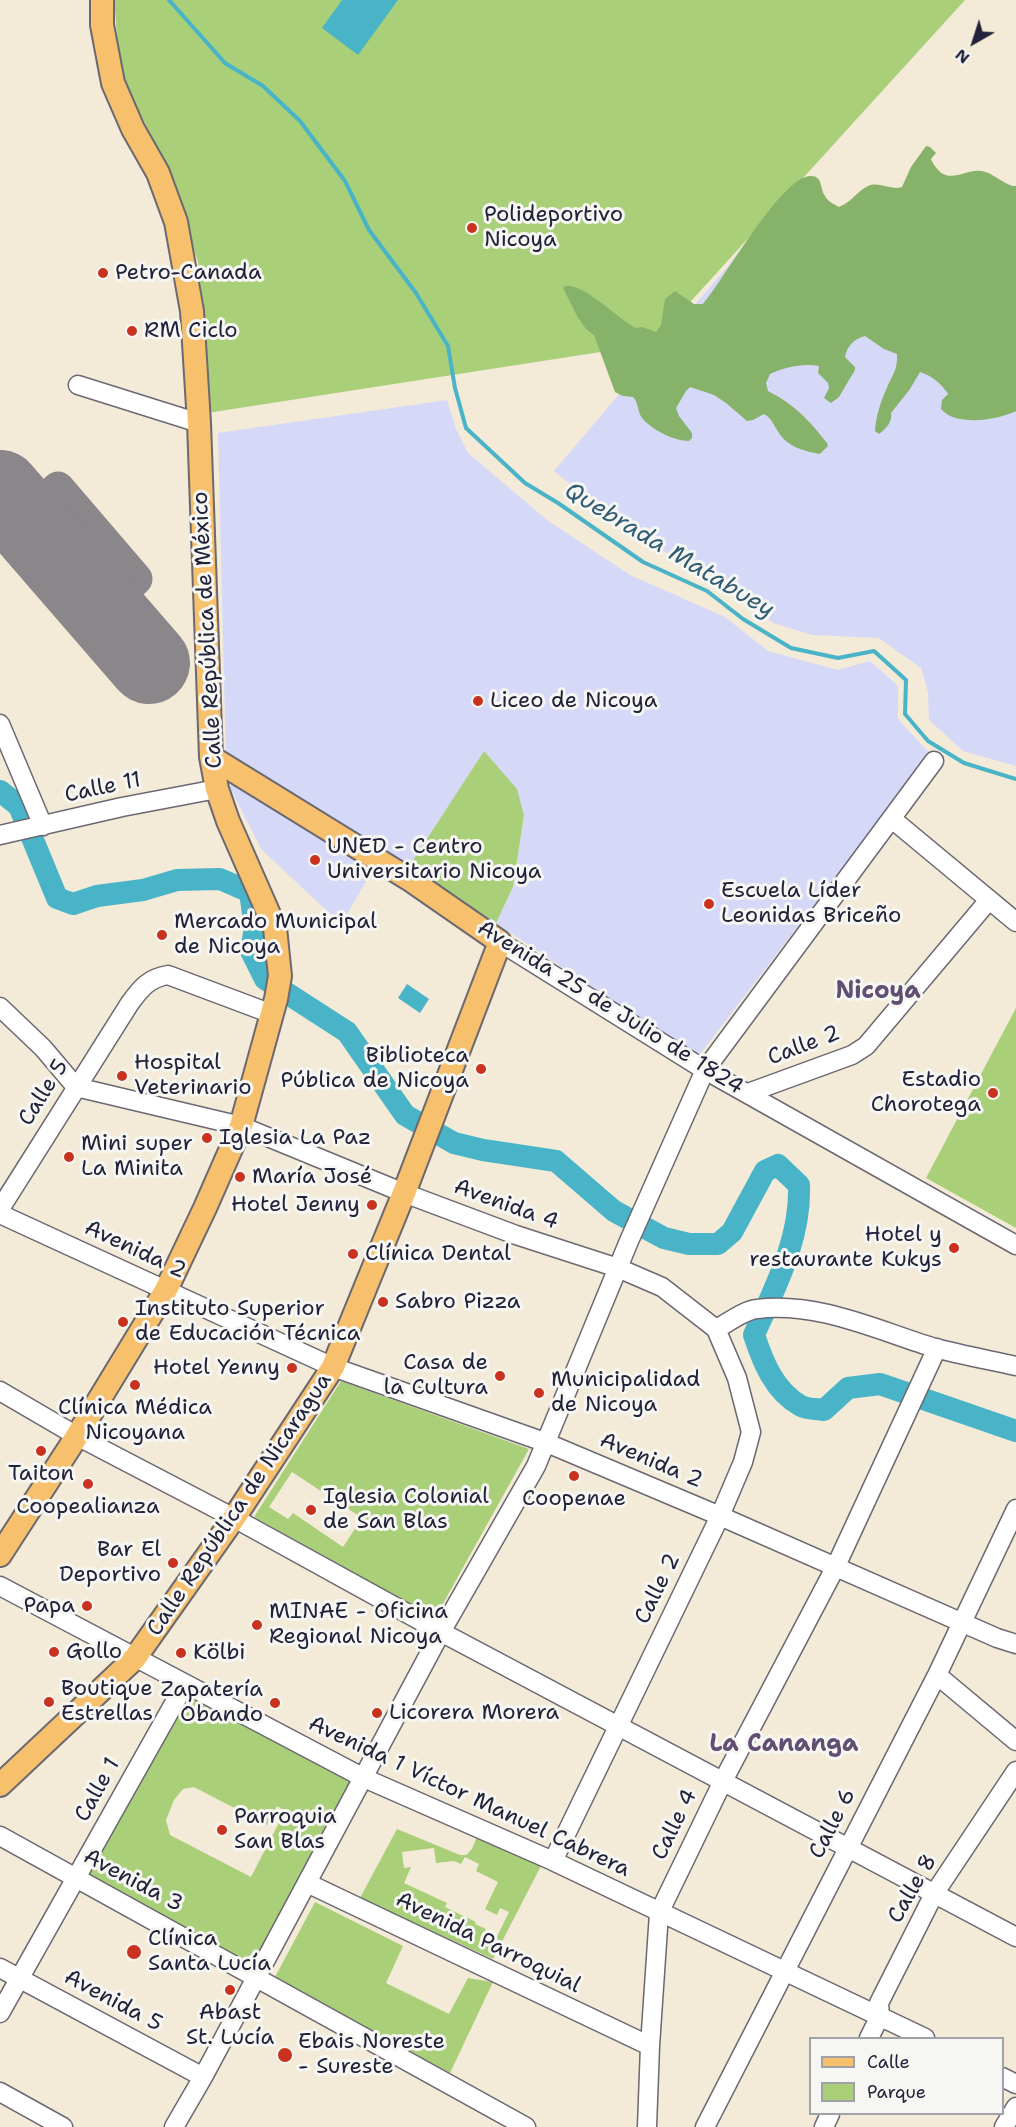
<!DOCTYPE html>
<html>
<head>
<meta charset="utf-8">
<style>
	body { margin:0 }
	#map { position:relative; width:1016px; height:2127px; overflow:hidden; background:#f3ead8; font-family:"Shantell Sans",sans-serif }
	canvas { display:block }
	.legend { position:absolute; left:809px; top:2037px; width:195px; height:78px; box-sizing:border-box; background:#f6f6f2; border:2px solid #a1a1a9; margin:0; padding:8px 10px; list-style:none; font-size:18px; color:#22223b }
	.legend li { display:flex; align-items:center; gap:12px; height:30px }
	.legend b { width:30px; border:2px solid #a1a1a9 }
	.north { position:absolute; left:944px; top:12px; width:60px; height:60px; -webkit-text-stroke:4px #f6f6f2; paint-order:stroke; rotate:219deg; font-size:16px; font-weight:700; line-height:24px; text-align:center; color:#22223b }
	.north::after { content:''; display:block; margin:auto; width:21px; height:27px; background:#22223b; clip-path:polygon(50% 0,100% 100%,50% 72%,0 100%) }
</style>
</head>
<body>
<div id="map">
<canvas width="1016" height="2127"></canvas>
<ul class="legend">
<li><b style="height:8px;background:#f7c06c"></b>Calle</li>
<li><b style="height:16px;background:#aacf79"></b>Parque</li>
</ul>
<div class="north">N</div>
</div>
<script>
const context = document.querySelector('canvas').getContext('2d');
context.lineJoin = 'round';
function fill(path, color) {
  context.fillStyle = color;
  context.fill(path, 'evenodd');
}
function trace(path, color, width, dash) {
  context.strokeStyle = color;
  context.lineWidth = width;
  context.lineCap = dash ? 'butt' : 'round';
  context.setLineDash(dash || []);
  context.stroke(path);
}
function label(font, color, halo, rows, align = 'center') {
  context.font = font + ' "Shantell Sans",sans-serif';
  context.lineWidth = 6;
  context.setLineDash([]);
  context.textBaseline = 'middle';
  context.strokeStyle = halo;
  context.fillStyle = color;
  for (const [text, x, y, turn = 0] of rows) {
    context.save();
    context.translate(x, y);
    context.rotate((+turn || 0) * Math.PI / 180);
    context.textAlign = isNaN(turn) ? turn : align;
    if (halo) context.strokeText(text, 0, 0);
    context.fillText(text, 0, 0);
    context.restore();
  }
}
fill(new Path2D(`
	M1016,227V766L963,751L929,720L928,692L921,668L879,638L812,635L773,623L716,572L647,545L554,471L754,235Z
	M447,400L456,429L468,453L547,520L630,575L725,617L768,651L838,670L870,661L898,686V719L930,754L697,1058L496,923L513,887L524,815L484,751L408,868L226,761L218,433Z
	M232,784L373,870L341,924L262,850L230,788Z`), '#d6d8f8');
fill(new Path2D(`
	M114,0H965L652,344L207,413L198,262L176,194L158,149L132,98L120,68Z
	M484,751L517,789L524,815L513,887L496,923L408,868Z
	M1016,1008V1228L926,1178Z
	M341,1381L529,1449L435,1618L254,1517ZM292,1472L362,1518L343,1547L293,1513L288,1519L269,1507Z
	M188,1697L353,1778L253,1967L88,1875ZM194,1787L267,1825L277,1806L285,1811L251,1877L170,1835L166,1820L174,1800L183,1789Z
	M397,1829L460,1855H466L472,1849L479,1832L543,1862L493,1959L360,1898ZM434,1848L436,1863L454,1861L461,1864L465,1857L479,1864L476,1871L498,1882L485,1909L497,1915L500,1908L509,1912L493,1945L481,1940L486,1929L475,1924L476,1922L445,1907L447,1903L404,1883L411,1867L404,1868L402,1852Z
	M315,1902L403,1946L386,1983L449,2014L468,1978L493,1982L450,2073L275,1977Z`), '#aacf79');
fill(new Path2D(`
	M926,146L930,147L936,153L931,159C933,164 938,171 943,174C955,180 969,169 981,171C993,172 1006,187 1016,186V411C998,420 956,427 941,409L942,400L948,394C941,383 932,376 920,372L910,389L891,413C893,421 886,429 879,434L875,431C876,417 880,403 886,390C892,375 898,370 897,354L884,349L865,336C854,339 847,346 845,357L855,367V370L839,397L831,403L824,398L829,388L828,383L818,373L819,366C802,363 786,367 770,374L766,383L768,391C795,405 809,420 827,443L828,446L820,454C804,451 788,447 779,433C774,426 772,418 764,414L753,420L747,421L726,403L714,395L690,387L686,391L676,408L679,416L692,433V438L689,441C674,441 652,430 642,418C637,411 639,403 633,397L623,396L615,392L594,335L586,329L577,316L563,288L565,286C583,282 618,319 636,328L642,327L656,332L661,325L665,299L675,291L694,304H703C723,281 782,175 811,176C823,176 820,189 825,196C828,202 834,204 839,207C852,202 857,191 868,186C879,181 891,191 902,187L911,167Z`), '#87b269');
fill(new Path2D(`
	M342,0H398L358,55L322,28Z
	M407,984L429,999L420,1013L398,998Z`), '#49b4c7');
trace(new Path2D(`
	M169,0L225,63L263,86L300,121L345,181L369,230L416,293L448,346L455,388L466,428L525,483L558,503L643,562L707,591L743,619L791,648L838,658L874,651L906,680L905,714L928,741L964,763L1016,779`), '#49b4c7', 4);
trace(new Path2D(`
	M0,791L19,806L57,898L73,904L97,896L143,890L177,880L220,879L250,892L255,928L251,951L265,979L347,1032L405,1115L454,1143L483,1150L556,1161L614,1211L664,1238L689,1244H718L732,1232L765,1171L778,1165L799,1185C801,1239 775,1287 754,1335C763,1362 774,1391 801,1406C807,1409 817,1409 824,1410L848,1388L880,1384L1016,1431`), '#49b4c7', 22);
trace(new Path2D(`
	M24,518L58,488L136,579L101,607`), '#8a868a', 33);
trace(new Path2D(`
	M0,491L149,663`), '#8a868a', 82);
const minor = new Path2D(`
	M78,385L199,423
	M0,724L43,826
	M892,819L1016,922
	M0,835L122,807L217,789
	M500,942L705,1070L1016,1245
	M0,1007L43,1048L76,1087L241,1126L404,1193L516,1235L618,1268L662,1287L716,1329C728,1323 744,1310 757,1309C817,1301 879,1331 935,1348C962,1355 989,1360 1016,1366
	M748,1093L852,1055L866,1046L989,900
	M0,1209L130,1003C141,988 149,978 168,975L272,1014
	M0,1214L333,1367L547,1443L720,1516L997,1638L1016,1644
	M0,1391L77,1436L234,1518L441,1632L1016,1937
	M0,1586L364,1778L553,1861L925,2038
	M937,1675L1016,1741
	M0,1836L526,2127
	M553,1861L720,1516L743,1462L751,1432L737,1378L716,1329
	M307,1883L650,2046
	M0,1968L203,2077
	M0,2013L185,1684
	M869,2038L880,2016L879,2003L934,1894L1016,1771
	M1002,2077L1016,2084
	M0,2092L63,2127
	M174,2127L203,2077L441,1632L536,1466L629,1241L705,1070L934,761
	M647,2127L650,2046L659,1913L723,1781L835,1568L937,1348
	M705,2127L937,1675L1016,1509
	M824,2127L830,2114
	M1004,2127L1016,2107`);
const major = new Path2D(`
	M0,1555L77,1436L166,1290L205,1208L241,1126L276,999L280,976L275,928L228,821L217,789L211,757L199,423L192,311L176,222L158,173L133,129L113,83L102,25V0
	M0,1785L135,1658L234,1518L333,1367L404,1193L500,942L412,881L211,757`);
trace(minor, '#6b6872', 21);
trace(major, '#6b6872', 26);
trace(minor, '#fff', 18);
trace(major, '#f7c06c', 22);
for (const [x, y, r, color] of [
	[472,228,6,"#c8321e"],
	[103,273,6,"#c8321e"],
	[132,331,6,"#c8321e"],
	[478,701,6,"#c8321e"],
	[315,860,6,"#c8321e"],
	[709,904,6,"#c8321e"],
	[162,935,6,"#c8321e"],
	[481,1069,6,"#c8321e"],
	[122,1076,6,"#c8321e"],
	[993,1093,6,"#c8321e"],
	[207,1138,6,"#c8321e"],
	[69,1157,6,"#c8321e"],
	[240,1177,6,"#c8321e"],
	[372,1205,6,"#c8321e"],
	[954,1248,6,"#c8321e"],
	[353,1254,6,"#c8321e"],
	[383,1302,6,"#c8321e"],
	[123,1322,6,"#c8321e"],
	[292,1368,6,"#c8321e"],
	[500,1376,6,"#c8321e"],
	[135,1385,6,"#c8321e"],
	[539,1393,6,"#c8321e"],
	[41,1451,6,"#c8321e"],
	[574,1476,6,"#c8321e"],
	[88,1484,6,"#c8321e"],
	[311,1510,6,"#c8321e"],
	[173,1563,6,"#c8321e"],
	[87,1606,6,"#c8321e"],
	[257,1625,6,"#c8321e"],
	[54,1652,6,"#c8321e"],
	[181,1653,6,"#c8321e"],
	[49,1702,6,"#c8321e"],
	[275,1703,6,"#c8321e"],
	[377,1713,6,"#c8321e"],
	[222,1830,6,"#c8321e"],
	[134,1952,8,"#c8321e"],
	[230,1990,6,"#c8321e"],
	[285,2055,8,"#c8321e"]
]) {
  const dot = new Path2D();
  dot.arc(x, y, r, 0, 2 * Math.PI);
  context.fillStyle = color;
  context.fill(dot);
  trace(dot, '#f6f6f2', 2);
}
label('22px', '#22223b', '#f6f6f2', [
	["Polideportivo",484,215],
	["Nicoya",484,240],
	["Petro-Canada",115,273],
	["RM Ciclo",144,331],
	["Liceo de Nicoya",490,701],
	["UNED - Centro",327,847],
	["Universitario Nicoya",327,872],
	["Escuela Líder",721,891],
	["Leonidas Briceño",721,916],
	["Mercado Municipal",174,922],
	["de Nicoya",174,947],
	["Biblioteca",469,1056,"right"],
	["Pública de Nicoya",469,1081,"right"],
	["Hospital",134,1063],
	["Veterinario",134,1088],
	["Estadio",981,1080,"right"],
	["Chorotega",981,1105,"right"],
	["Iglesia La Paz",219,1138],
	["Mini super",81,1144],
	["La Minita",81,1169],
	["María José",252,1177],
	["Hotel Jenny",360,1205,"right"],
	["Hotel y",942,1235,"right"],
	["restaurante Kukys",942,1260,"right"],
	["Clínica Dental",365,1254],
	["Sabro Pizza",395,1302],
	["Instituto Superior",135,1309],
	["de Educación Técnica",135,1334],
	["Casa de",488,1363,"right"],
	["la Cultura",488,1388,"right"],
	["Hotel Yenny",280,1368,"right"],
	["Municipalidad",551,1380],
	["de Nicoya",551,1405],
	["Clínica Médica",135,1408,"center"],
	["Nicoyana",135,1433,"center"],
	["Taiton",41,1474,"center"],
	["Iglesia Colonial",323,1497],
	["de San Blas",323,1522],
	["Coopenae",574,1499,"center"],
	["Coopealianza",88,1507,"center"],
	["Bar El",161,1550,"right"],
	["Deportivo",161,1575,"right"],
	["Papa",75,1606,"right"],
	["MINAE - Oficina",269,1612],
	["Regional Nicoya",269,1637],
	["Gollo",66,1652],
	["Kölbi",193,1653],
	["Boutique",61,1689],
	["Estrellas",61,1714],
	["Zapatería",263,1690,"right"],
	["Obando",263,1715,"right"],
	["Licorera Morera",389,1713],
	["Parroquia",234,1817],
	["San Blas",234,1842],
	["Clínica",148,1939],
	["Santa Lucía",148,1964],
	["Abast",230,2013,"center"],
	["St. Lucía",230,2038,"center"],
	["Ebais Noreste",298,2042],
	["- Sureste",298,2067]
], 'left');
label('22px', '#22223b', '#f6f6f2', [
	["Calle República de México",208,630,-93],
	["Calle 11",103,788,-12],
	["Avenida 25 de Julio de 1824",610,1008,32],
	["Calle 2",804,1046,-21],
	["Calle 5",44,1093,-58],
	["Avenida 4",506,1205,20],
	["Avenida 2",135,1250,25],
	["Avenida 2",651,1461,23],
	["Calle República de Nicaragua",240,1505,-56],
	["Calle 2",658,1589,-64],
	["Calle 1",98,1790,-61],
	["Avenida 1 Víctor Manuel Cabrera",469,1797,25],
	["Calle 6",833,1824,-63],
	["Calle 4",675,1825,-64],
	["Avenida 3",133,1881,28],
	["Calle 8",913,1889,-60],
	["Avenida Parroquial",488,1943,26],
	["Avenida 5",113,2001,28]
]);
label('italic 24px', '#325c73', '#f6f6f2', [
	["Quebrada Matabuey",669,551,31]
]);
label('bold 24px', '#604e73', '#f6f6f2', [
	["Nicoya",878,992],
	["La Cananga",784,1745]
]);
</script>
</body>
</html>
